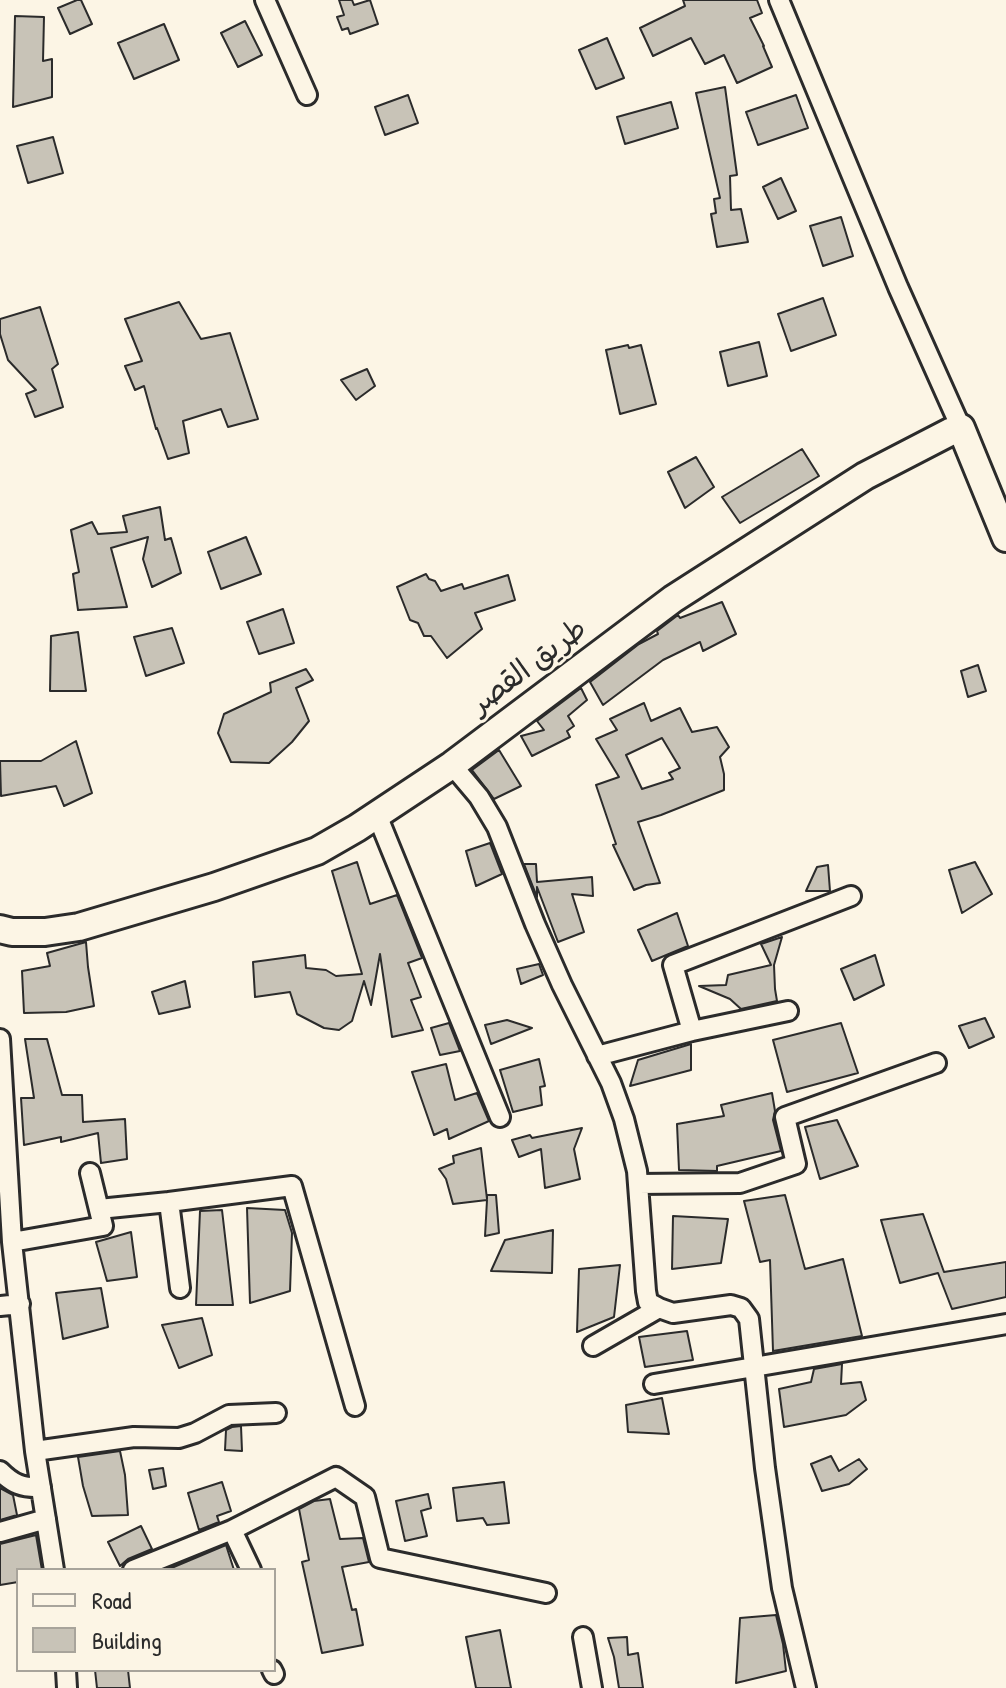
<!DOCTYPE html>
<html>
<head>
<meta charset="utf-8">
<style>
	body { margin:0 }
	#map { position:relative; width:1006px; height:1688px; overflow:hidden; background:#fcf5e5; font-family:"Patrick Hand",sans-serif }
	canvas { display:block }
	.legend { position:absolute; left:16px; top:1568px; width:260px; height:104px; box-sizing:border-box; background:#fcf5e5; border:2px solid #a8a49b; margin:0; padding:10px 14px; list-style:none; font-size:24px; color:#2b2b2b }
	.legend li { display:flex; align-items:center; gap:16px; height:40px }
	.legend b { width:40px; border:2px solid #a8a49b }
</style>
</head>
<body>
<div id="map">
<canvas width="1006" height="1688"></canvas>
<ul class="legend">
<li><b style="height:10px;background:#fcf5e5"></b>Road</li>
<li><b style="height:22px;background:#c8c3b7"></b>Building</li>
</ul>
</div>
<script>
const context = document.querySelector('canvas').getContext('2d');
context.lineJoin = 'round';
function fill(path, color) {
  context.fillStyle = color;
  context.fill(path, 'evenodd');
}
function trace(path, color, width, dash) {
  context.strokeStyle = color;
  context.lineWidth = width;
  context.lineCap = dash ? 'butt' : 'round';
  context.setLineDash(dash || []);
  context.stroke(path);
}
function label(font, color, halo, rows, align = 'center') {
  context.font = font + ' "Patrick Hand","Playpen Sans Arabic",sans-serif';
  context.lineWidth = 6;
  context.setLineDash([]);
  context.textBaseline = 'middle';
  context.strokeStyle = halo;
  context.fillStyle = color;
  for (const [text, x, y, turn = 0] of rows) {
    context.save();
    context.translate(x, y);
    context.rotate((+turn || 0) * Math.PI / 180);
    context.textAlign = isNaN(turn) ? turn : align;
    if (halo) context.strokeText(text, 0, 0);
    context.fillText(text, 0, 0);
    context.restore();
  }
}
const building = new Path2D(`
	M77,0H81L92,24L70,34L58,8Z
	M339,0H352L354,5L370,0L378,24L350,34L348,28L342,30L337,17L344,15Z
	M683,0H757L762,13L750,18L764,46H763L772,67L737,83L724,55L705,64L691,38L653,56L640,28L685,6Z
	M15,16L44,17L43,61L52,59V97L13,107Z
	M245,21L262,55L238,67L221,33Z
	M164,24L179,60L134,79L118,43Z
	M607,38L624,78L596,89L579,50Z
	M725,87L737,175L730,176L731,210L741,209L748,242L717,247L711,214L716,213L714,199L720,198L696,93Z
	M408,95L418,123L385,135L375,107Z
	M796,95L808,128L758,145L746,112Z
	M671,102L678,128L625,144L617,117Z
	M53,137L63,173L28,183L17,146Z
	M781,178L796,211L778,219L763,187Z
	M841,217L853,256L823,266L810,226Z
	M823,298L836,335L791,351L778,314Z
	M179,302L201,339L230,333L258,419L228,427L221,409L183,421L189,453L168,459L157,428L156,429L144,386L135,390L125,366L142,361L125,319Z
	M40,307L58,364L52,369L63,407L35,417L26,394L36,390L8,360L0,334V319Z
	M759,342L767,376L728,386L720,352Z
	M628,345L629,348L641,345L656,404L620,414L606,350Z
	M367,369L375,386L356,400L341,380Z
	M802,449L819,476L740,523L722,497Z
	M696,457L714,487L685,508L668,472Z
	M160,507L165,540L171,538L181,573L152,587L143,559L148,537L111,548L127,607L78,610L73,574L79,572L71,530L92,522L98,534L127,532L123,516Z
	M246,537L261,574L221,589L208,552Z
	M426,574L429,579L435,581L441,591L462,584L464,589L508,575L515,600L475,613L482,629L447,658L431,636H424L418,623L410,620L397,587Z
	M722,602L736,634L703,651L700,642L663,660L603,705L590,682L639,644L658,634L657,631L678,615L680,618Z
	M283,609L294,643L259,654L247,622Z
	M172,628L184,663L146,676L134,637Z
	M78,632L86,691H50L51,636Z
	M978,665L986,691L968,697L961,671Z
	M306,669L313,680L296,688L309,721L292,742L269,763L231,762L218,733L224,714L271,692L270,683Z
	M581,688L587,700L568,716L574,726L567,731L570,737L532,756L521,736L544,730L537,721Z
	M644,703L651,721L680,708L692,732L717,727L729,747L720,757L724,774V790L661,815L638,822L660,883L646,885L634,890L613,845L616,844L596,785L619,777L596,739L617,730L610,719ZM662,738L680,768L669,773L673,779L642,789L626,755Z
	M76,741L92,793L64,806L56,786L1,796L0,761H41Z
	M499,750L521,786L494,799L472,770Z
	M490,843L502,874L476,886L466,851Z
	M357,862L370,904L397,895L422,958L408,963L421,997L411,1000L423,1030L392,1037L380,954L371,1005L364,981L352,1021L339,1030L324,1028L297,1014L290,992L255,997L253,962L305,955L306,968L326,970L336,976L362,974L332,871Z
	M975,862L992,894L962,913L949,870Z
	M524,864H536L537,882L592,877L593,896L572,894L584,932L558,942L537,887V897Z
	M828,865L830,891H806L817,867Z
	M677,913L688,946L652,961L638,930Z
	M782,937L774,965L775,989L777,1001L741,1009L730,999L699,986L726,985L728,975L771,965L761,944Z
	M86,942L88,967L94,1006L66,1012L24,1013L22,971L50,966L47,953Z
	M875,955L884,985L854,1000L841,969Z
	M539,964L543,975L521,984L517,969Z
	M185,981L190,1007L159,1014L152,992Z
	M985,1018L994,1037L969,1048L959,1026Z
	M507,1020L532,1028L491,1044L485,1025Z
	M449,1023L460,1051L440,1055L431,1028Z
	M841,1023L858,1073L787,1092L773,1040Z
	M25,1039H47L62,1095H82L83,1122L125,1119L127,1159L101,1163L98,1133L61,1142V1137L24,1145L21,1098H34Z
	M691,1044V1070L630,1086L638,1060Z
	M539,1059L545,1086L540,1087L542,1105L513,1112L500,1070Z
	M446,1064L455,1100L477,1093L489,1121L449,1139L447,1129L434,1135L412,1072Z
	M772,1093L775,1111L773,1120L781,1151L717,1166V1171L679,1170L677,1124L724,1116L721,1105Z
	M837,1120L858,1166L820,1179L805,1127Z
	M582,1128L574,1149L580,1179L545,1188L541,1149L519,1157L512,1140L530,1135L532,1138Z
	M481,1148L487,1199V1195H496L499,1233L485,1236L487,1200L453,1204L446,1179L439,1169L454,1163L453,1156Z
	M785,1195L805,1269L843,1259L862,1336L773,1351L770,1260L760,1262L744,1201Z
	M247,1208L285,1210L292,1233L290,1291L250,1303Z
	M222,1210L233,1305H196L200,1211Z
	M923,1214L944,1272L1006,1262V1297L952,1309L938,1273L900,1283L881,1220Z
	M673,1216L728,1219L721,1263L672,1269Z
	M553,1230L552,1273L491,1271L505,1240Z
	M131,1232L137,1277L107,1281L96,1242Z
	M620,1265L614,1317L577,1332L579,1269Z
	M101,1288L108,1327L63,1339L56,1293Z
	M202,1318L212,1355L179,1368L162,1325Z
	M687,1331L693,1360L645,1367L639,1337Z
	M842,1364L841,1384L861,1382L866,1400L846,1415L784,1427L779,1389L811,1382L814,1369Z
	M662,1398L669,1434L628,1432L626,1405Z
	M241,1426L242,1451L225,1450L226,1430L232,1427Z
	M120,1451L125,1475L128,1515L92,1516L83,1486L78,1457Z
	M831,1456L839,1471L859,1459L867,1469L849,1484L822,1491L811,1464Z
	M163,1468L166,1486L153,1489L149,1470Z
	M222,1482L231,1511L217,1516L219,1522L199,1530L188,1493Z
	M504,1482L509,1523L487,1525L483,1518L457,1521L453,1488Z
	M0,1488L13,1495L17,1515L0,1520Z
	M428,1494L431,1508L421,1511L427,1536L405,1541L396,1501Z
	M330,1499L340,1539L363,1538L369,1562L342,1567L352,1610L356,1609L363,1645L322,1653L302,1562L309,1560L299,1509L314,1501Z
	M141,1526L152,1549L128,1559L120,1566L108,1542Z
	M36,1535L42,1570H18V1582L0,1585V1544Z
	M226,1545L234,1570H169V1569Z
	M776,1615L783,1644L786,1671L736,1683L740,1618Z
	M500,1630L511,1688H476L466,1637Z
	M627,1637L628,1655L638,1653L643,1688H619L614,1657L608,1638Z
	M95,1670H128L130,1688H97Z`);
fill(building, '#c8c3b7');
trace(building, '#2b2b2b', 2);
const street = new Path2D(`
	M265,0L307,95
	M779,0L898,287L961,428
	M452,765L479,797L497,827L535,924L562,985L611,1083L624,1119L637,1171L646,1291L648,1302L659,1308L673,1313L731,1305L741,1308L749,1319L765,1468L782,1588L806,1688
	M377,815L500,1117
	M692,1031L673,965L851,896
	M0,1039L12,1242L35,1451L54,1570
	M597,1056L692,1031L788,1011
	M638,1184L740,1183L796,1164L785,1117L936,1063
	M169,1202L292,1186L355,1406
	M99,1209L169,1202L180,1288
	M12,1242L103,1226L90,1173
	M0,1306L20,1304
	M593,1346L659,1308
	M654,1384L1006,1324
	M35,1451L134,1437L179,1438L195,1433L229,1415L276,1413
	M0,1471C13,1484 22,1488 41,1487
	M232,1530L336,1477L365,1497L380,1558L546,1593
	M0,1532L46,1519
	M133,1570L232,1530L251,1570
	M583,1637L592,1688
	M66,1670L67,1688
	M272,1670L274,1674`);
const secondary = new Path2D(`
	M0,929L12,932H45L79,927L214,887L317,851L357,828L452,765L673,599L865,476L950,432L961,428L1006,538`);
trace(street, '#2b2b2b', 24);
trace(secondary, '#2b2b2b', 32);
trace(street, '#fcf5e5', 18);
trace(secondary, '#fcf5e5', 26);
label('30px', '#2b2b2b', '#fcf5e5', [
	["طريق القصر",529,667,-37]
]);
</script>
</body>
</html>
